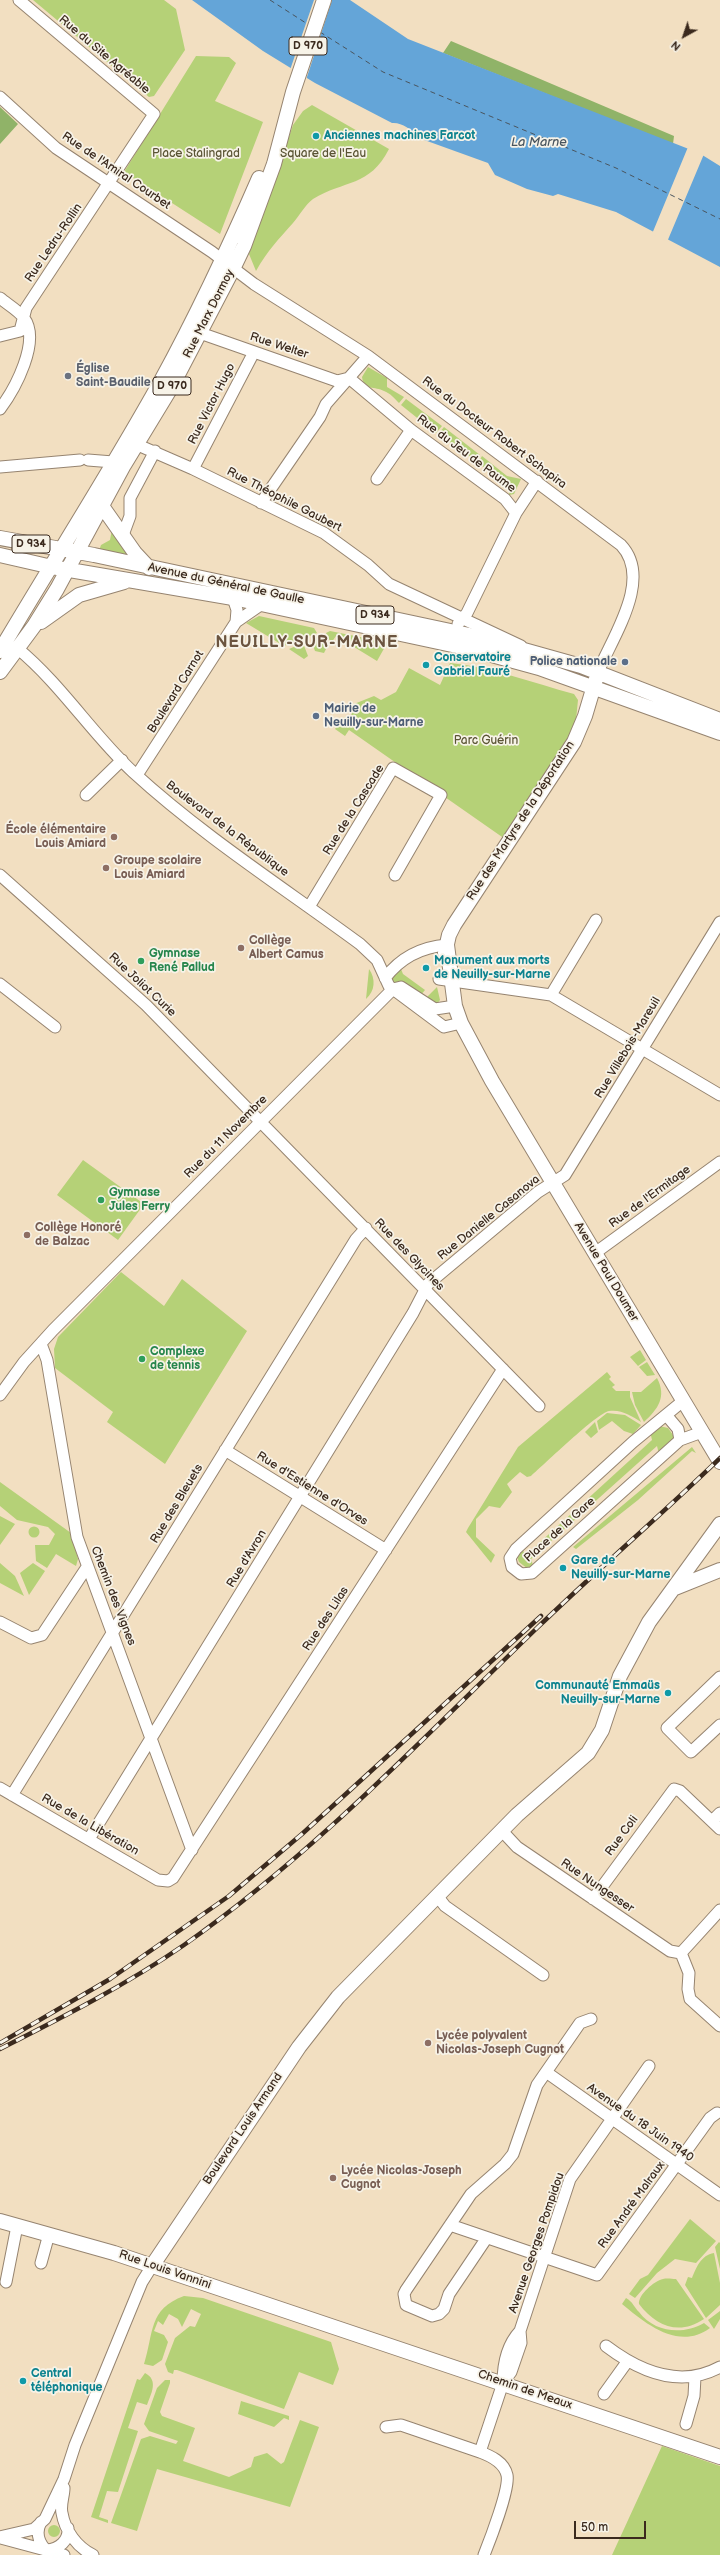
<!DOCTYPE html>
<html>
<head>
<meta charset="utf-8">
<style>
	body { margin:0 }
	#map { position:relative; width:720px; height:2555px; overflow:hidden; background:#f2dfc1; font-family:"Balsamiq Sans",sans-serif }
	canvas { display:block }
	.north { position:absolute; left:664px; top:16px; width:40px; height:40px; -webkit-text-stroke:3px #f7f3e8; paint-order:stroke; rotate:220deg; font-size:11px; font-weight:700; line-height:16px; text-align:center; color:#3b2a1e }
	.north::after { content:''; display:block; margin:auto; width:14px; height:18px; background:#3b2a1e; clip-path:polygon(50% 0,100% 100%,50% 72%,0 100%) }
	.scale { position:absolute; left:574px; top:2521px; width:72px; height:18px; box-sizing:border-box; border:2px solid #3b2a1e; border-top:0; padding-left:5px; font-size:12px; line-height:14px; white-space:nowrap; color:#3b2a1e; -webkit-text-stroke:3px #f7f3e8; paint-order:stroke }
</style>
</head>
<body>
<div id="map">
<canvas width="720" height="2555"></canvas>
<div class="north">N</div>
<div class="scale">50 m</div>
</div>
<script>
const context = document.querySelector('canvas').getContext('2d');
context.lineJoin = 'round';
function fill(path, color) {
  context.fillStyle = color;
  context.fill(path, 'evenodd');
}
function trace(path, color, width, dash) {
  context.strokeStyle = color;
  context.lineWidth = width;
  context.lineCap = dash ? 'butt' : 'round';
  context.setLineDash(dash || []);
  context.stroke(path);
}
function label(font, color, halo, rows, align = 'center') {
  context.font = font + ' "Balsamiq Sans",sans-serif';
  context.lineWidth = 3.5;
  context.setLineDash([]);
  context.textBaseline = 'middle';
  context.strokeStyle = halo;
  context.fillStyle = color;
  for (const [text, x, y, turn = 0] of rows) {
    context.save();
    context.translate(x, y);
    context.rotate((+turn || 0) * Math.PI / 180);
    context.textAlign = isNaN(turn) ? turn : align;
    if (halo) context.strokeText(text, 0, 0);
    context.fillText(text, 0, 0);
    context.restore();
  }
}
fill(new Path2D(`
	M33,0H164L176,9L185,50L154,96L149,97Z
	M196,56L229,57L236,63L215,101L263,122L220,234L124,172Z
	M312,105L389,149C370,187 344,180 313,199C305,205 299,216 293,223C278,240 268,250 256,271L249,254L293,125L303,111Z
	M368,367L387,378V387L404,397L399,403C395,399 390,393 384,391C375,386 364,391 362,377Z
	M406,399L442,426L436,433L401,405Z
	M444,427L480,455L476,461L438,434Z
	M482,456L507,476L521,479L514,494L509,495L510,487L478,463Z
	M112,529L135,558L99,551L101,545L110,540Z
	M259,616L314,628L317,633L284,646L246,623Z
	M330,631L395,644L392,649L386,645L377,661L336,636L331,643L326,633Z
	M321,635L326,649L324,653L315,651L311,640Z
	M303,643L308,656L304,659L289,649Z
	M450,663C492,667 533,683 574,694L578,700L575,730L505,839L349,730L345,736L335,729L343,718L351,715L354,704L374,696L381,700L396,692L409,668L440,685Z
	M369,969C376,979 375,991 366,999Z
	M401,969L403,974L425,990L420,996L392,983L391,975Z
	M437,987L440,1000L436,1005L425,999Z
	M83,1160L144,1204L118,1240L57,1195Z
	M121,1272L164,1306L182,1279L247,1331L165,1464L107,1422L113,1412L55,1368L54,1349L58,1337Z
	M640,1350L646,1360L638,1366L630,1357Z
	M647,1362L655,1375L647,1376L639,1367Z
	M607,1372L611,1377L609,1379L615,1385L612,1387L616,1391H630V1397L641,1422C632,1416 621,1409 609,1411C597,1413 545,1464 531,1476L527,1477L520,1472L507,1484L512,1492L500,1508L489,1506L476,1519V1537L495,1555L491,1563L466,1532L468,1528L518,1447Z
	M657,1378C667,1397 658,1409 644,1422L635,1405L632,1392H641Z
	M607,1413L625,1415L641,1425L633,1434L624,1431L612,1421L599,1430L597,1421Z
	M595,1422L598,1432L591,1438L585,1432Z
	M659,1426L668,1428L673,1435V1440L659,1454L657,1446L531,1559L534,1568L528,1569L519,1562L516,1554L522,1547L525,1556L652,1440L650,1431Z
	M692,1447L696,1453L692,1451L638,1500L576,1549L573,1547Z
	M0,1482L71,1533L78,1559L76,1566L56,1554L47,1568L36,1561L35,1545H49L55,1534L48,1527L17,1520L0,1506Z
	M0,1516L15,1524L0,1545Z
	M28.5 1532a5.5 5.5 0 1 1 11 0a5.5 5.5 0 1 1-11 0Z
	M0,1563L15,1576L24,1596L0,1583Z
	M33,1563L45,1571L29,1595L20,1573Z
	M690,2219L716,2241L696,2263L675,2259L657,2273L635,2298L629,2294L640,2279L648,2275Z
	M719,2242L720,2243V2269L715,2247Z
	M714,2253L720,2283V2305L706,2318L685,2285L688,2277L692,2278C696,2268 701,2255 714,2253Z
	M676,2279L704,2319C679,2336 656,2326 639,2304C638,2295 654,2281 663,2279C667,2278 672,2279 676,2279Z
	M184,2296L203,2298L331,2342L339,2369L333,2385L299,2372L284,2409L177,2370H174L173,2374L168,2372L165,2364L175,2338L190,2326L195,2327L201,2314L191,2309L182,2327L178,2319L169,2314L163,2325L158,2321L154,2331L164,2335L168,2342L162,2360L153,2366L144,2364C154,2333 148,2309 184,2296Z
	M626,2298C633,2302 634,2307 639,2312C655,2333 683,2335 704,2323L710,2328C679,2351 646,2324 622,2304Z
	M720,2311V2319L714,2329L708,2320Z
	M145,2373C159,2380 151,2394 147,2405L137,2402L128,2428L138,2431L118,2492L107,2491L99,2517L108,2520V2523L91,2517L137,2379L140,2380Z
	M165,2380H170V2383L160,2412L162,2416L195,2428L183,2461L229,2477L251,2467L254,2457L267,2453L281,2464L284,2462L300,2420L319,2427L290,2507L157,2469L137,2531L111,2523L141,2439L150,2436L176,2444L178,2441L149,2431L144,2424L157,2388Z
	M241,2401L289,2416V2420L284,2418L274,2427L238,2414Z
	M662,2446L720,2466V2555H612Z
	M48 2531a6 6 0 1 1 12 0a6 6 0 1 1-12 0Z`), '#b5d177');
fill(new Path2D(`
	M451,41L674,136L673,144L443,53Z
	M0,107L18,124L0,144Z`), '#90b368');
fill(new Path2D(`
	M192,0H350L408,39L699,153L720,166V267L616,212L558,194L553,196L527,189L495,175L488,163L416,137C412,129 401,122 392,123L315,83L263,51Z`), '#64a5d8');
fill(new Path2D(`
	M314,0H332L306,80L290,70Z
	M688,147L704,154L667,242L652,234Z`), '#f2dfc1');
trace(new Path2D(`
	M270,0L309,25
	M320,32L383,72L616,168L720,219`), '#49555f', 1, [5, 4]);
const minor = new Path2D(`
	M0,97L56,148L212,252L254,284L368,356L621,545C653,579 613,636 598,672
	M0,298C7,304 18,310 24,318C41,341 15,389 0,409
	M200,333L337,381L349,378
	M0,336L20,331L26,308L154,114L19,0
	M349,378L411,430L505,499L516,513
	M131,442L193,469L324,533L368,565L389,584L521,646
	M88,460L113,462
	M0,467L80,460
	M193,469L254,352
	M377,479L411,430
	M261,503L320,417L326,404L368,356
	M123,535L130,516V498L155,451
	M233,598L237,610L236,622
	M458,624L467,613L516,513L537,481
	M17,648C61,684 92,734 133,772C203,836 284,888 360,944L377,960L389,986L444,1027L461,1023
	M137,775L236,622L262,604
	M86,795L122,760
	M0,875L146,1005L539,1406
	M309,907L393,768L441,795L395,875
	M385,978C401,957 421,947 447,945
	M439,979L551,995L720,1095
	M0,984L55,1027
	M551,995L596,920
	M595,1253L720,1162
	M41,1344L47,1360L77,1537L192,1850
	M0,1395L24,1362L53,1330L393,989L401,987L435,1009L455,1006
	M683,1401L633,1442L516,1549L510,1558L512,1567L521,1574L532,1573L680,1440L702,1432
	M667,1416L678,1429L680,1440
	M225,1450L386,1550
	M0,1622L31,1638L42,1635L87,1567
	M720,1677L667,1728L691,1752L720,1725
	M0,1788L158,1880L168,1881L173,1878L503,1369
	M12,1795L356,1239L366,1228
	M712,1821L720,1813
	M503,1832L517,1847L670,1951L681,1953
	M89,1839L413,1313L428,1284L434,1279L538,1192L565,1175L720,922
	M438,1897L445,1906L543,1975
	M593,1899L674,1789L680,1791L720,1829
	M681,1953L689,1973L688,1989L690,1999L720,2026
	M681,1953L720,1910
	M546,2072L720,2195
	M450,2225L597,2275L710,2118L717,2113
	M486,2239L449,2294L444,2309L439,2314L432,2316L406,2305L404,2294L406,2290L471,2194L505,2164L513,2154L537,2085L580,2023L591,2019
	M41,2263L49,2234
	M6,2282L17,2226
	M606,2346C639,2371 680,2389 720,2367
	M503,2383C503,2364 507,2345 520,2331
	M604,2394L627,2362
	M686,2424L694,2396L695,2377
	M386,2427L401,2425L480,2452
	M64,2488C64,2496 60,2505 62,2513C65,2531 77,2547 93,2555
	M41,2522C36,2531 38,2541 45,2549
	M0,2537L34,2529L45,2519L64,2479L75,2445L142,2282L152,2266
	M1,2538L64,2555
	M47,2550C59,2549 69,2541 68,2528
	M484,2555C490,2540 510,2488 507,2475C504,2462 491,2456 480,2452L503,2383L511,2372L521,2343L520,2331L570,2179L649,2066`);
const major = new Path2D(`
	M102,506L135,553L149,568
	M0,538L94,555L474,636L581,666L720,720
	M0,555L52,567L233,598L466,648L539,668L720,733
	M41,622L79,595L124,582
	M0,651C53,561 110,473 161,381C197,315 229,247 259,178
	M0,672L34,626L57,589L124,465L172,386L233,269L244,246L274,164L293,92L324,0
	M447,945L455,1006L461,1023L492,1081L720,1462
	M445,953L449,935L454,925L574,742L585,716L596,679
	M675,1588L720,1570
	M0,2221L114,2253L720,2457
	M152,2266L299,2047L338,1997L517,1815L588,1753L602,1730L620,1676L649,1622L720,1524`);
trace(minor, '#968470', 13);
trace(major, '#968470', 16);
trace(minor, '#fff', 11);
trace(major, '#fff', 14);
const rail = new Path2D(`
	M0,2043L110,1979L229,1896L302,1834L541,1616
	M0,2049C63,2017 126,1985 184,1945C314,1854 424,1737 537,1628C597,1570 660,1516 720,1458`);
trace(rail, '#3b2a1e', 4.5);
trace(rail, '#f7f3e8', 3, [9]);
for (const [x, y, r, color] of [
	[316,136,4,"#0f9aa8"],
	[68,376,4,"#6b7280"],
	[625,662,4,"#5c6f8a"],
	[426,665,4,"#0f9aa8"],
	[316,716,4,"#5c6f8a"],
	[114,837,4,"#8d6e63"],
	[106,868,4,"#8d6e63"],
	[241,948,4,"#8d6e63"],
	[141,961,4,"#2e9e5b"],
	[426,968,4,"#0f9aa8"],
	[101,1200,4,"#2e9e5b"],
	[27,1235,4,"#8d6e63"],
	[142,1359,4,"#2e9e5b"],
	[563,1568,4,"#0f9aa8"],
	[668,1693,4,"#0f9aa8"],
	[428,2043,4,"#8d6e63"],
	[333,2178,4,"#8d6e63"],
	[23,2381,4,"#0f9aa8"]
]) {
  const dot = new Path2D();
  dot.arc(x, y, r, 0, 2 * Math.PI);
  context.fillStyle = color;
  context.fill(dot);
  trace(dot, '#f7f3e8', 1.5);
}
for (const [x, y, w] of [
	[308,46,38],
	[172,386,38],
	[31,544,38],
	[375,615,38]
]) {
  const box = new Path2D();
  box.roundRect(x - w / 2, y - 9, w, 18, 3);
  context.fillStyle = '#f7f3e8';
  context.fill(box);
  trace(box, '#3b2a1e', 1);
}
label('bold 11px', '#3b2a1e', null, [
	["D 970",308,46],
	["D 970",172,386],
	["D 934",31,544],
	["D 934",375,615]
]);
label('12px', '#3b2a1e', '#f7f3e8', [
	["Rue du Site Agréable",104,55,40],
	["Rue de l'Amiral Courbet",116,171,34],
	["Rue Ledru-Rollin",54,243,-56],
	["Rue Marx Dormoy",209,314,-63],
	["Rue Welter",279,346,18],
	["Rue Victor Hugo",212,404,-63],
	["Rue du Docteur Robert Schapira",494,433,37],
	["Rue du Jeu de Paume",466,454,37],
	["Rue Théophile Gaubert",284,500,27],
	["Avenue du Général de Gaulle",226,584,12],
	["Boulevard Carnot",176,692,-58],
	["Rue de la Cascade",354,810,-58],
	["Rue des Martyrs de la Déportation",521,821,-57],
	["Boulevard de la République",227,829,37],
	["Rue Joliot Curie",142,985,43],
	["Rue Villebois-Mareuil",628,1048,-59],
	["Rue du 11 Novembre",226,1137,-45],
	["Rue de l'Ermitage",650,1197,-36],
	["Rue Danielle Casanova",489,1218,-39],
	["Rue des Glycines",409,1255,46],
	["Avenue Paul Doumer",606,1272,59],
	["Rue d'Estienne d'Orves",312,1489,32],
	["Rue des Bleuets",177,1504,-59],
	["Place de la Gare",560,1530,-42],
	["Rue d'Avron",247,1559,-59],
	["Chemin des Vignes",113,1596,69],
	["Rue des Lilas",326,1619,-57],
	["Rue de la Libération",90,1825,30],
	["Rue Coli",622,1836,-54],
	["Rue Nungesser",597,1886,34],
	["Avenue du 18 Juin 1940",640,2123,35],
	["Boulevard Louis Armand",243,2129,-56],
	["Rue André Malraux",632,2205,-54],
	["Avenue Georges Pompidou",537,2243,-71],
	["Rue Louis Vannini",165,2270,19],
	["Chemin de Meaux",525,2390,19]
]);
label('bold 12px', '#0d838f', '#f7f3e8', [
	["Anciennes machines Farcot",324,136],
	["Conservatoire",434,658],
	["Gabriel Fauré",434,672],
	["Monument aux morts",434,961],
	["de Neuilly-sur-Marne",434,975],
	["Gare de",571,1561],
	["Neuilly-sur-Marne",571,1575],
	["Communauté Emmaüs",660,1686,"right"],
	["Neuilly-sur-Marne",660,1700,"right"],
	["Central",31,2374],
	["téléphonique",31,2388]
], 'left');
label('12px', '#5a5434', '#f7f3e8', [
	["Place Stalingrad",196,154],
	["Square de l'Eau",323,154],
	["Parc Guérin",486,741]
]);
label('bold 12px', '#5b616d', '#f7f3e8', [
	["Église",76,369],
	["Saint-Baudile",76,383]
], 'left');
label('bold 12px', '#4e5e75', '#f7f3e8', [
	["Police nationale",617,662],
	["Mairie de",324,709,"left"],
	["Neuilly-sur-Marne",324,723,"left"]
], 'right');
label('bold 12px', '#785e54', '#f7f3e8', [
	["École élémentaire",106,830,"right"],
	["Louis Amiard",106,844,"right"],
	["Groupe scolaire",114,861],
	["Louis Amiard",114,875],
	["Collège",249,941],
	["Albert Camus",249,955],
	["Collège Honoré",35,1228],
	["de Balzac",35,1242],
	["Lycée polyvalent",436,2036],
	["Nicolas-Joseph Cugnot",436,2050],
	["Lycée Nicolas-Joseph",341,2171],
	["Cugnot",341,2185]
], 'left');
label('bold 12px', '#27864d', '#f7f3e8', [
	["Gymnase",149,954],
	["René Pallud",149,968],
	["Gymnase",109,1193],
	["Jules Ferry",109,1207],
	["Complexe",150,1352],
	["de tennis",150,1366]
], 'left');
label('italic 13px', '#49555f', '#f7f3e8', [
	["La Marne",539,143]
]);
context.letterSpacing = '1px';
label('bold 16px', '#6b543f', '#f7f3e8', [
	["NEUILLY-SUR-MARNE",307,643]
]);
context.letterSpacing = '0px';
</script>
</body>
</html>
